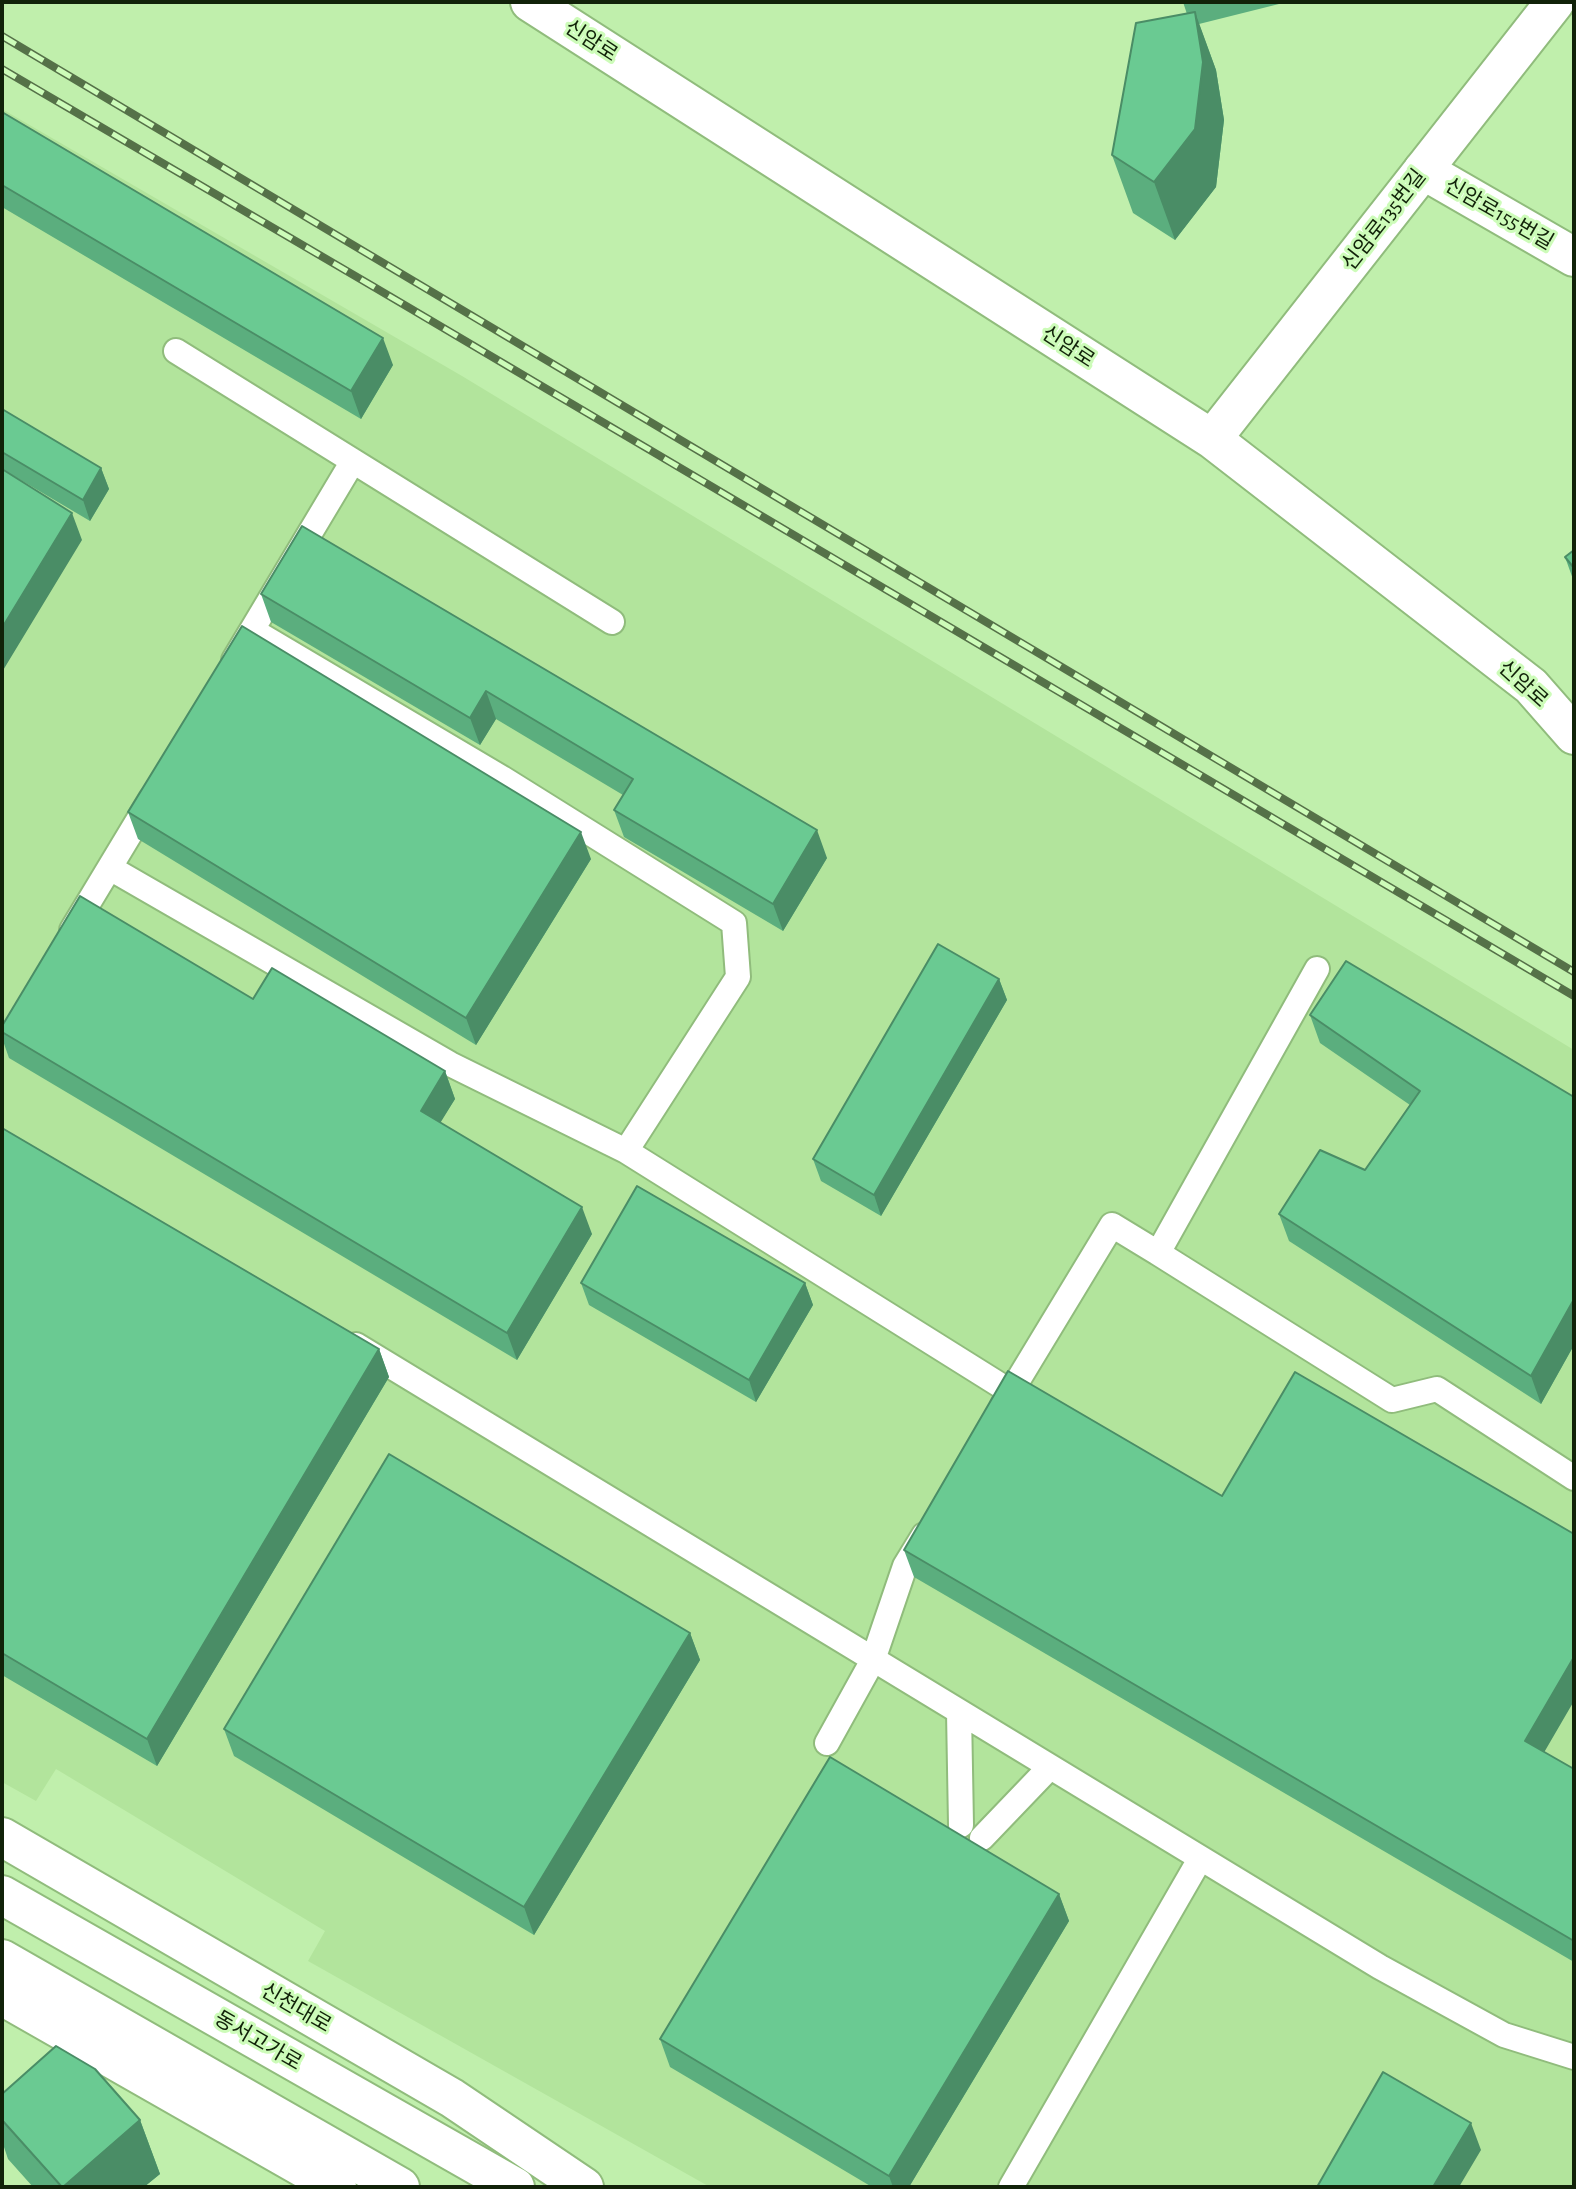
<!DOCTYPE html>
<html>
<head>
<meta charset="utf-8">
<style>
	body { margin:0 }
	#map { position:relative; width:1576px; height:2189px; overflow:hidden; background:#c0efac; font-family:"Alegreya Sans",sans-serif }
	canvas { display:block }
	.frame { position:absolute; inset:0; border:4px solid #112209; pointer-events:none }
</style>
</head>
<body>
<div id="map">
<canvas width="1576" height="2189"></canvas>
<div class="frame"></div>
</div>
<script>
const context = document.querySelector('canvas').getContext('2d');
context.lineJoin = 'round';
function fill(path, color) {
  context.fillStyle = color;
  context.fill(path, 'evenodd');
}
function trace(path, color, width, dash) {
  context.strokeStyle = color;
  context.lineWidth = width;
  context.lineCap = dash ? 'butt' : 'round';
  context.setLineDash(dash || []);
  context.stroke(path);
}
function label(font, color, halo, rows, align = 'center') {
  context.font = font + ' "Alegreya Sans","Noto Sans KR",sans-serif';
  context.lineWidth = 6;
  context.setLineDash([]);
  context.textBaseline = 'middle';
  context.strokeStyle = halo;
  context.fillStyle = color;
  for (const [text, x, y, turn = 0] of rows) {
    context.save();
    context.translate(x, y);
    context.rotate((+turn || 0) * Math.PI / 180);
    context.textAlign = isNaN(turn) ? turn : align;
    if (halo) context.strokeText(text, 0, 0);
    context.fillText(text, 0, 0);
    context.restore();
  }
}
fill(new Path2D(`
	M2,109L462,376L1574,1050V2187H710L308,1961L325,1931L56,1769L36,1801L2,1782Z`), '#b2e49c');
const lane = new Path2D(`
	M176,351L353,461L234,660
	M353,461L612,622
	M252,630L502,778L734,923L738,977L626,1151
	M108,871L117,872L450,1064L626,1151L1011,1392
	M72,930L151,799
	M1317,969L1158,1253L1392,1400L1437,1389L1574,1478
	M356,1345L1380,1967L1504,2035L1574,2057
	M1003,1405L1112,1225L1158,1253
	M959,1712L961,1825
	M827,1743L873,1660L905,1566L924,1535
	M982,1838L1050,1767
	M1011,2187L1200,1859`);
const street = new Path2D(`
	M1423,170L1574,257`);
const secondary = new Path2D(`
	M530,2L1212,439L1531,686L1574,735
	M1212,439L1555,2
	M2,1837L452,2098L584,2187
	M2,1996L337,2187`);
const highway = new Path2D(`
	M2,1895L515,2187
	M2,1959L400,2187`);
trace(lane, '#90bc7c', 28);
trace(street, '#90bc7c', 42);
trace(secondary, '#90bc7c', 42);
trace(highway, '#90bc7c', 42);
trace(lane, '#fff', 24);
trace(street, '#fff', 38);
trace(secondary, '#fff', 38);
trace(highway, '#fff', 38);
const rail = new Path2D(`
	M2,36L1574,972
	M2,69L374,287L1574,996`);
trace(rail, '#557148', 8);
trace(rail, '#cdfcb9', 5, [16]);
fill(new Path2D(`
	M1183,2H1287L1199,24L1216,70L1224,120L1216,187L1175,240L1133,213L1112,155L1187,14Z
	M2,112L393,365L361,419L2,207Z
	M2,409L101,468L109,489L90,521L2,469Z
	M302,526L827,858L783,931L624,837L614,810L623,795L496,719L480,745L271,622L261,594Z
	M1574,550V582L1565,557Z
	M128,812L591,859L476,1045L138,839Z
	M999,979L1007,1000L881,1216L821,1181L813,1159Z
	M253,999L445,1071L455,1099L440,1122L592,1234L517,1360L9,1058L2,1038V1026Z
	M1310,1015L1574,1097V1345L1541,1404L1289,1241L1279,1214L1365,1170L1410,1105L1320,1043Z
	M2,1128L379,1349L389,1377L157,1766L2,1675Z
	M581,1283H805L813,1305L756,1402L589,1305Z
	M1222,1496L1544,1752L1574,1769V1962L914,1577L904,1550Z
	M690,1633L700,1660L534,1935L234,1756L224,1729Z
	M1059,1894L1069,1921L909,2187H872L670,2067L660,2039Z
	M2,2094L140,2120L160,2174L144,2187H33L8,2159L2,2141Z`), '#5bae7e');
fill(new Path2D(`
	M1195,12L1216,70L1224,120L1216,187L1175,240L1154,182Z
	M383,338L393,365L361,419L351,391Z
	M101,468L109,489L90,521L83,500Z
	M72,513L82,540L2,672V628Z
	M486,691L496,719L480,745L470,718Z
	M817,830L827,858L783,931L773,904Z
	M581,832L591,859L476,1045L466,1018Z
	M999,979L1007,1000L881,1216L874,1195Z
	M445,1071L455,1099L431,1138L421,1111Z
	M582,1207L592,1234L517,1360L507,1333Z
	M805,1283L813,1305L756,1402L749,1380Z
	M1573,1301L1574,1305V1345L1541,1404L1531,1376Z
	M379,1349L389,1377L157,1766L147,1739Z
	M690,1633L700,1660L534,1935L524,1907Z
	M1574,1657V1701L1535,1768L1525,1741Z
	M1059,1894L1069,1921L909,2187H893L889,2176Z
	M140,2120L160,2174L144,2187H63Z
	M1471,2123L1481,2150L1459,2187H1433Z`), '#4a8d66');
const building = new Path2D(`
	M1195,12L1203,62L1195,129L1154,182L1112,155L1136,23Z
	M2,112L383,338L351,391L2,185Z
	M2,409L101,468L83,500L2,452Z
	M2,469L72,513L2,628Z
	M302,526L817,830L773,904L614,810L633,779L486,691L470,718L261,594Z
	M1574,550V568L1565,557Z
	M242,626L581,832L466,1018L128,812Z
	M80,896L253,999L272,968L445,1071L421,1111L582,1207L507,1333L2,1032V1026Z
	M938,944L999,979L874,1195L813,1159Z
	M1346,961L1574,1097V1302L1573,1301L1531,1376L1279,1214L1320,1150L1365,1170L1420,1091L1310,1015Z
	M2,1128L379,1349L147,1739L2,1653Z
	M637,1186L805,1283L749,1380L581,1283Z
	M1008,1371L1222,1496L1295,1372L1574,1534V1657L1525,1741L1574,1769V1941L904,1550Z
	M389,1454L690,1633L524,1907L224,1729Z
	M830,1757L1059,1894L889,2176L660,2039Z
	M56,2046L95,2069L140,2120L63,2187H62L2,2120V2094Z
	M1383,2072L1471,2123L1433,2187H1317Z`);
fill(building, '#6aca92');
trace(building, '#4a8d66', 2);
label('21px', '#112209', '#cdfcb9', [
	["신암로",591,41,33],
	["신암로155번길",1499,214,30],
	["신암로135번길",1384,220,-52],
	["신암로",1068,347,33],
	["신암로",1523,684,42],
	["신천대로",296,2008,30],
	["동서고가로",258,2041,30]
]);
</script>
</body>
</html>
